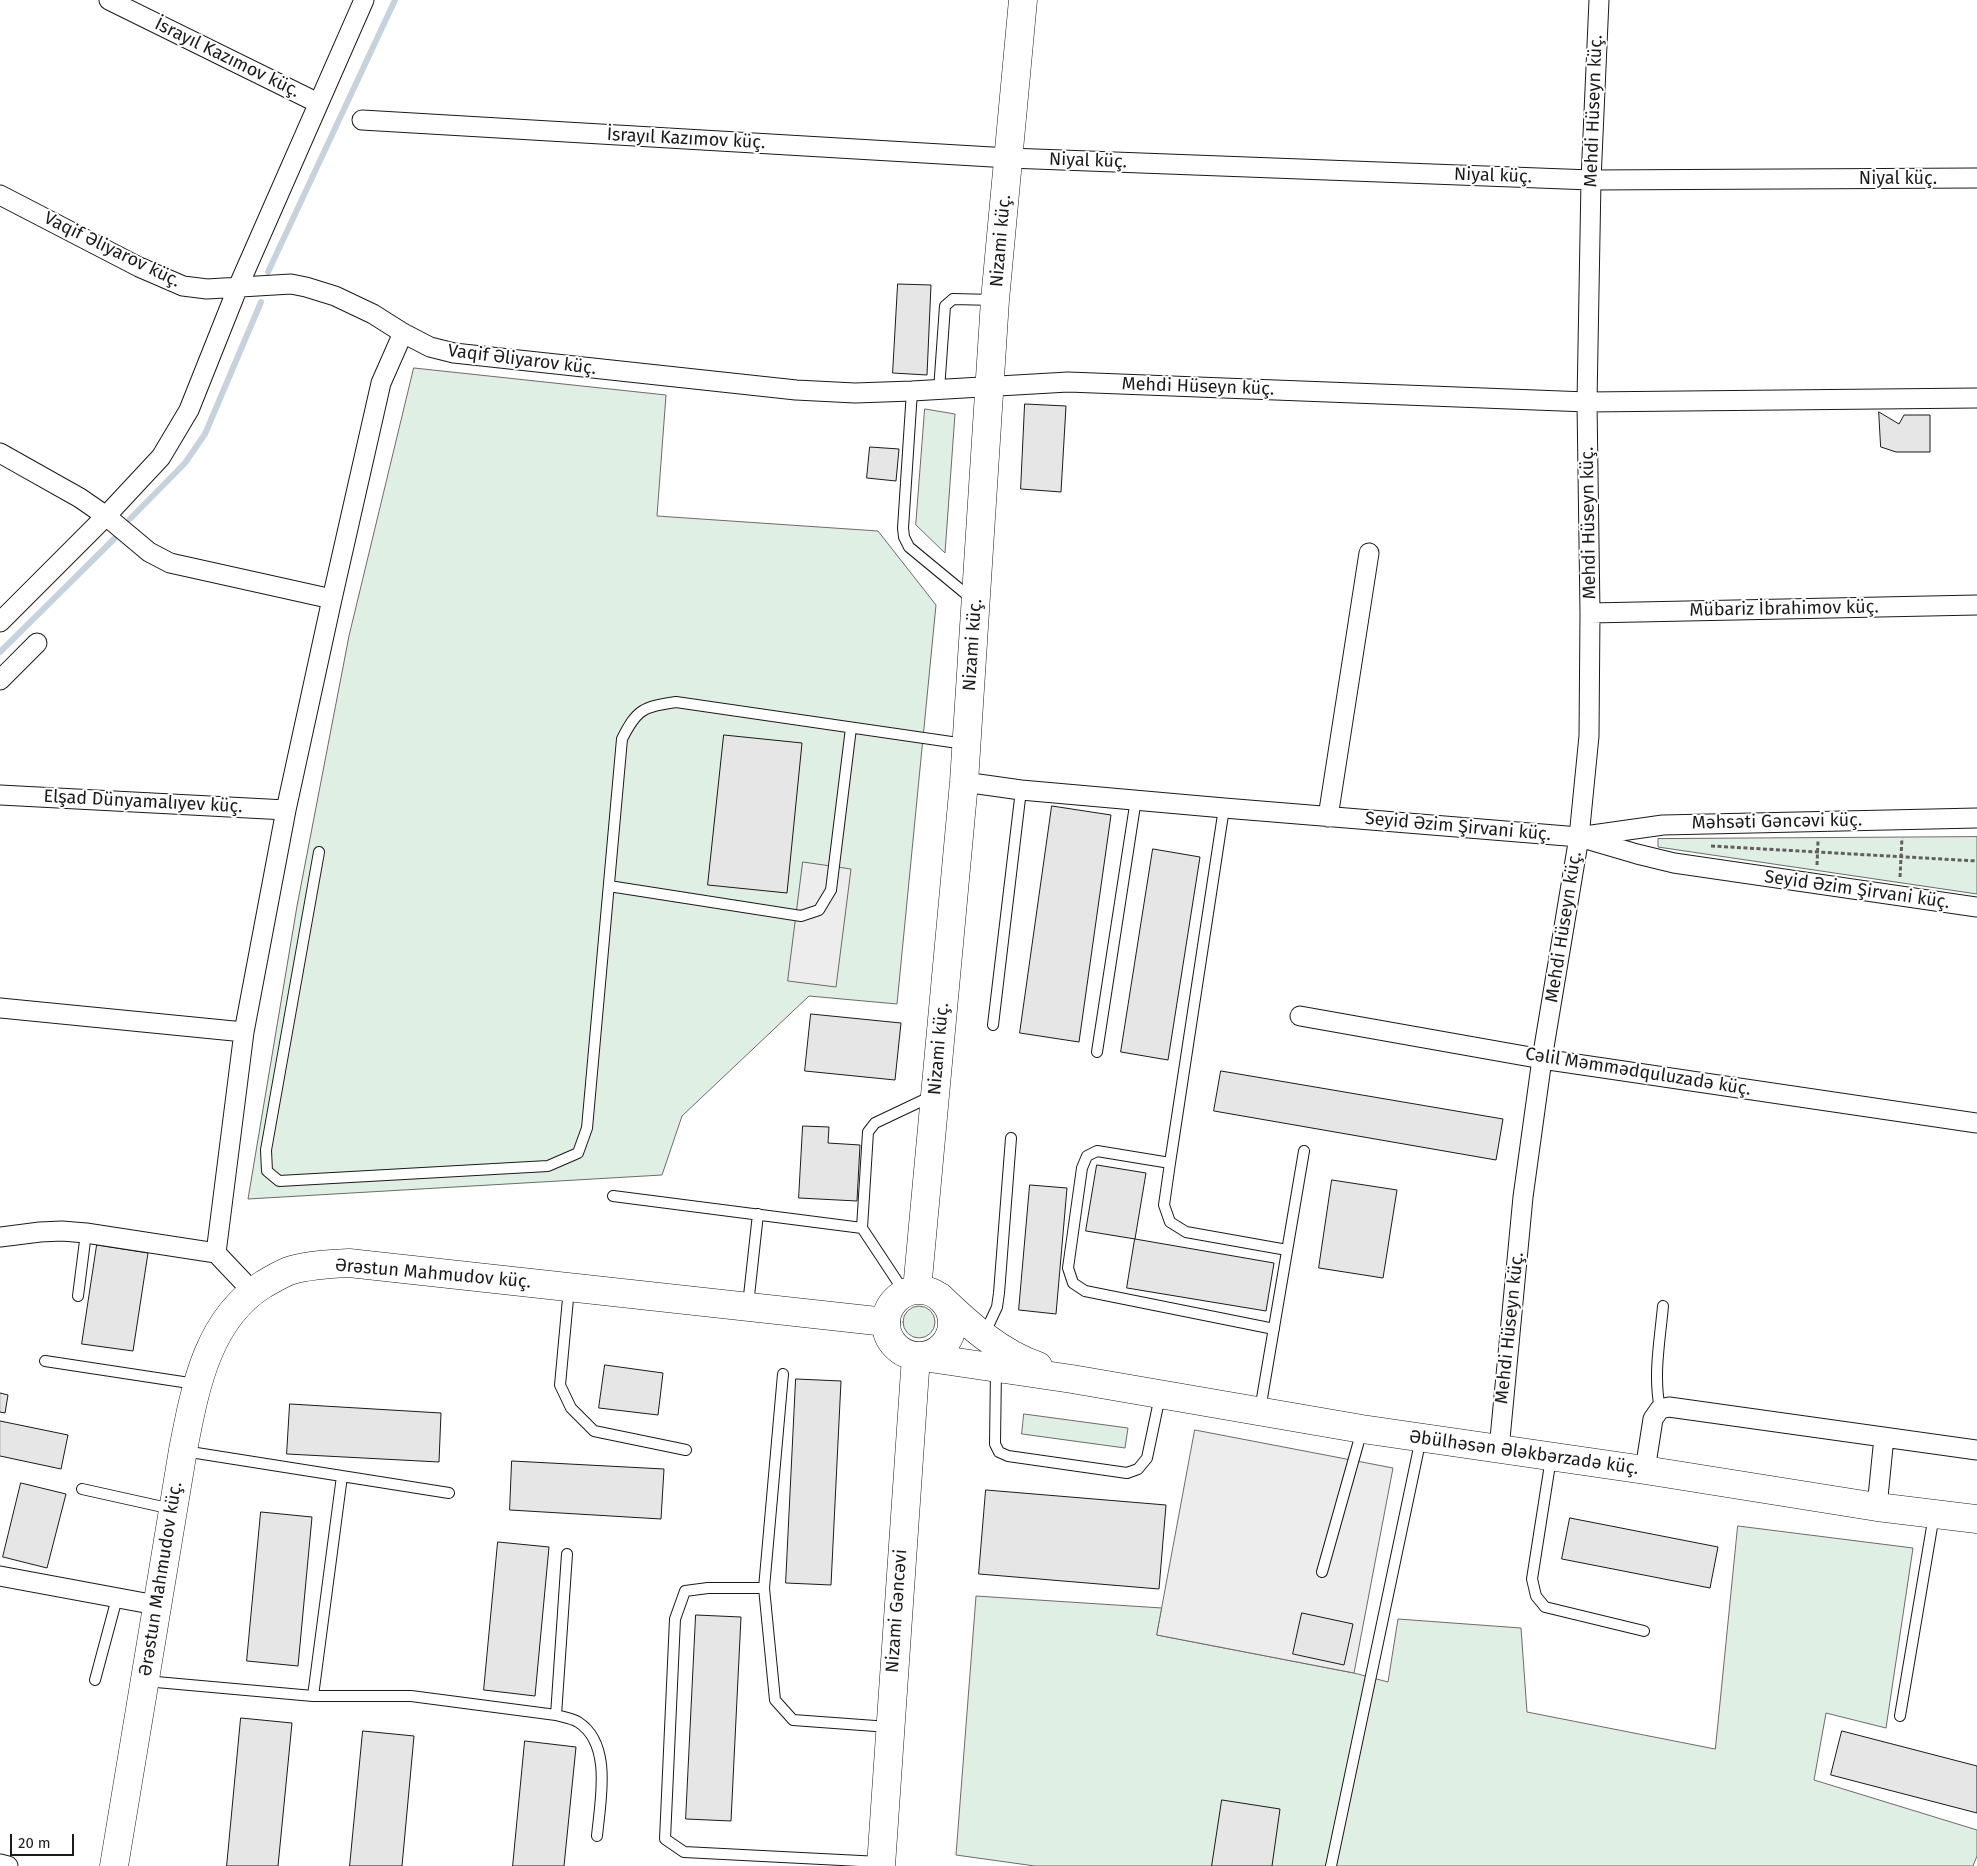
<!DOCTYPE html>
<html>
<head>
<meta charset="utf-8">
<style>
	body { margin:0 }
	#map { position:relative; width:1977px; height:1866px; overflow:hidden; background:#fff; font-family:"Fira Sans",sans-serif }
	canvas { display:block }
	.scale { position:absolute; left:10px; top:1834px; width:64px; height:22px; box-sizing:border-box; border:2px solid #1a1a1a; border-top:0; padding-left:6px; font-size:15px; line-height:18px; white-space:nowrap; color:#1a1a1a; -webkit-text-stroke:4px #fff; paint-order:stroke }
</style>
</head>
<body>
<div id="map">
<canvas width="1977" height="1866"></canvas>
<div class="scale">20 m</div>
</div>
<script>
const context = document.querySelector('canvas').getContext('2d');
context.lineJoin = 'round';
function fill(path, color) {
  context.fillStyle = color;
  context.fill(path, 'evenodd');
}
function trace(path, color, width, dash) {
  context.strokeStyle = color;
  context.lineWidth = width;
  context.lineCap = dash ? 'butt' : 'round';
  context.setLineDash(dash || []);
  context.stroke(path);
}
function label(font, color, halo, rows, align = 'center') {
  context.font = font + ' "Fira Sans",sans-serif';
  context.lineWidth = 4;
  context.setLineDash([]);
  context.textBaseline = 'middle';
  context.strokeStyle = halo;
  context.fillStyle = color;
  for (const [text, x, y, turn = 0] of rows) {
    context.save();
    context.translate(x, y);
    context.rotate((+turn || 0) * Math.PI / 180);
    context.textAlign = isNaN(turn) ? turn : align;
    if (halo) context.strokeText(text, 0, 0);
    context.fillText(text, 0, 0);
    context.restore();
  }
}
const green = new Path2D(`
	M414,368L666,395L657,516L878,531L936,605L897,1004L809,996L682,1116L662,1175L248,1199L297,906L349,636Z
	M925,409L955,414L945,553L916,525Z
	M1977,837V894L1658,847V839Z
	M903 1322a16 16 0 1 1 32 0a16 16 0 1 1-32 0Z
	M1024,1414L1128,1428L1125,1448L1022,1434Z
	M1738,1526L1913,1548L1886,1728L1826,1713L1814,1780L1977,1830V1856L1973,1866H1035L956,1855L976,1596L1162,1608L1157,1635L1354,1673L1388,1682L1398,1619L1521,1628L1527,1712L1715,1749Z`);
fill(green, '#e0efe3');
trace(green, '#6a6a6a', 1);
const parking = new Path2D(`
	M803,862L851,869L836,987L788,981Z
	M1195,1430L1393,1468L1354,1673L1157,1635Z`);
fill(parking, '#ededed');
trace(parking, '#6a6a6a', 1);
trace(new Path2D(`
	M268,272L395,0
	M130,519L185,463L205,434L261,302
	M0,652L114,539`), '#c6d2dc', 6);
const building = new Path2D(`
	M898,284L931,285L927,375L893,373Z
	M1025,404L1066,406L1061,492L1021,489Z
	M1879,412L1899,424L1904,415H1930V452H1896L1881,447Z
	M870,447L899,449L896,481L867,478Z
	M724,735L802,743L787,893L708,885Z
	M1052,806L1111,815L1079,1042L1020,1033Z
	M1153,849L1200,857L1168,1060L1121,1052Z
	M811,1014L901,1023L895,1080L805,1071Z
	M1221,1071L1503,1119L1496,1160L1214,1111Z
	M803,1126L829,1127L828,1143L860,1145L857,1201L799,1198Z
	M1097,1165L1146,1173L1135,1239L1086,1231Z
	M1332,1180L1397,1190L1383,1278L1319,1268Z
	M1030,1185L1067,1188L1056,1314L1019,1310Z
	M1135,1239L1274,1263L1266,1311L1127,1288Z
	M97,1245L148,1253L133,1351L82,1344Z
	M605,1365L663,1373L658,1415L599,1408Z
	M796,1379L841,1381L831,1585L786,1583Z
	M0,1393L8,1395L5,1413L0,1412Z
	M290,1404L441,1413L439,1462L287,1454Z
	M0,1421L68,1435L61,1469L0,1456Z
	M512,1461L664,1469L661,1519L510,1510Z
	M21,1483L66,1494L47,1568L3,1557Z
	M986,1490L1166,1505L1159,1589L979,1574Z
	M261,1512L312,1517L298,1666L247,1661Z
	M1570,1518L1718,1547L1710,1588L1562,1559Z
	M498,1542L549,1547L535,1696L484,1690Z
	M1302,1613L1353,1624L1344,1665L1293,1654Z
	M696,1615L741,1617L731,1821L686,1819Z
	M241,1718L292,1723L278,1866H227Z
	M363,1731L414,1736L402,1866H350Z
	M1842,1731L1977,1766V1813L1831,1775Z
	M525,1741L576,1747L564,1866H513Z
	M1222,1800L1280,1809L1272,1866H1212Z`);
fill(building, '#e6e6e6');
trace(building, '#1a1a1a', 1);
const service = new Path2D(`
	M939,390L945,306L953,299L994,300
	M912,391L903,528L904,537L909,547L972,599
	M319,852L266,1150L267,1171L279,1181L548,1166L578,1153L587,1128L622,739C637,709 643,707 676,702L965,744
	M609,886L801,916L819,910L831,890L851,728
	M993,1025L1021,790
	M1097,1052L1136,799
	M1170,1163L1224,808
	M613,1196L862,1228
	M569,1288L560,1385L571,1408L594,1431L686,1450
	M905,1293L862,1228L868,1132L875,1123L932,1096
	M78,1296L86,1233
	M748,1305L758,1214
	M1274,1329L1085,1291L1073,1283L1068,1268L1082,1168L1087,1156L1097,1151L1170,1163L1164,1205L1170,1222L1186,1232L1287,1250
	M984,1335L997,1307L999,1293L1011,1138
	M45,1361L196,1384
	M996,1369L995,1444L999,1452L1008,1456L1127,1473L1138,1469L1147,1458L1160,1396
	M783,1374L764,1588L775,1700L793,1720L889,1727
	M1660,1409C1653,1375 1660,1340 1663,1306
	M1260,1410L1304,1151
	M184,1451L449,1493
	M1551,1458L1532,1579L1536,1596L1545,1607L1644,1631
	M82,1489L172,1509
	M1322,1572L1362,1430
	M764,1588H708L685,1591L675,1619L665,1839L684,1852L880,1862
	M95,1680L117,1598
	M145,1681L313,1696H411L556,1715C563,1717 572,1718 578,1722C613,1744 600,1802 597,1836
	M313,1696L342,1476
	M556,1715L567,1554
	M1900,1716L1934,1515
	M1331,1866L1421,1438`);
const minor = new Path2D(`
	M109,0L318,103
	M362,120L1009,158L1591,180L1977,178
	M0,195L139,267L183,286L207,289L291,284L306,287L335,296L373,314L403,333L430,347L454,353L796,390L855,393L912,391L1068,382L1587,402L1977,398
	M0,453L80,498L106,516L149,552L170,563L332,599
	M1590,613L1977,605
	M0,622L106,516L161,457L189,410L238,287L364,0
	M0,680L37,643
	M964,782L1021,790L1224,808L1579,837L1637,854L1674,863L1977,907
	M0,795L286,810
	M1328,817L1369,553
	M1585,836L1663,825L1977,818
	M0,1008L244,1032
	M1300,1016L1542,1059L1977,1123
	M0,1237L40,1232L62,1231L86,1233L216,1253L252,1291
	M216,1253L244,1032L286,810L332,599L381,383L403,333
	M1499,1449L1523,1197L1542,1059L1579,837L1589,736L1590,613L1587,402L1591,180L1599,0
	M1645,1470L1653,1419L1660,1409L1669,1407L1977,1450
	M1877,1507L1884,1437
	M0,1576L156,1605
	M0,1864L8,1866`);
const primary = new Path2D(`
	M940,1297C969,1325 1000,1353 1038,1366
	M916,1356L1072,1379L1362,1429L1645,1470L1877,1507L1977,1519
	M114,1866L183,1450C195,1389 207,1319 264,1284C273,1279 282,1273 292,1270C310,1265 329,1264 349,1263L886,1322`);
const trunk = new Path2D(`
	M917,1290L964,782L995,300L1023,0
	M886 1323a33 33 0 1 1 66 0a33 33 0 1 1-66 0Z
	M881,1866L916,1356`);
trace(service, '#1a1a1a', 12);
trace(minor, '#1a1a1a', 21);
trace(primary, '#1a1a1a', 29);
trace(trunk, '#1a1a1a', 29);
trace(new Path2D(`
	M1711,846L1977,861
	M1817,865L1818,841
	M1900,877L1902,838`), '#5f5f5f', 3, [4, 2.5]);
trace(service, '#fff', 10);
trace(minor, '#fff', 19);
trace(primary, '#fff', 28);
trace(trunk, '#fff', 28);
label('18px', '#1a1a1a', '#fff', [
	["İsrayıl Kazımov küç.",227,58,26],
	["Mehdi Hüseyn küç.",1594,111,-88],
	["İsrayıl Kazımov küç.",686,139,3],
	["Niyal küç.",1088,161,2],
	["Niyal küç.",1493,176,2],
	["Niyal küç.",1898,179],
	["Nizami küç.",1001,241,-85],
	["Vaqif Əliyarov küç.",112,250,26],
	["Vaqif Əliyarov küç.",522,360,7],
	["Mehdi Hüseyn küç.",1198,387,2],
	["Mehdi Hüseyn küç.",1589,523,-91],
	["Mübariz İbrahimov küç.",1784,609,-1],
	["Nizami küç.",973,645,-86],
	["Elşad Dünyamalıyev küç.",143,802,3],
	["Məhsəti Gəncəvi küç.",1777,822,-1],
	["Seyid Əzim Şirvani küç.",1458,827,5],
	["Seyid Əzim Şirvani küç.",1857,890,8],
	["Mehdi Hüseyn küç.",1564,927,-81],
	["Nizami küç.",939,1049,-85],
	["Cəlil Məmmədquluzadə küç.",1638,1072,9],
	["Ərəstun Mahmudov küç.",433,1274,5],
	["Mehdi Hüseyn küç.",1510,1328,-84],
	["Əbülhəsən Ələkbərzadə küç.",1524,1453,8],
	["Ərəstun Mahmudov küç.",161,1579,-81],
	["Nizami Gəncəvi",897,1611,-86]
]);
</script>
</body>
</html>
